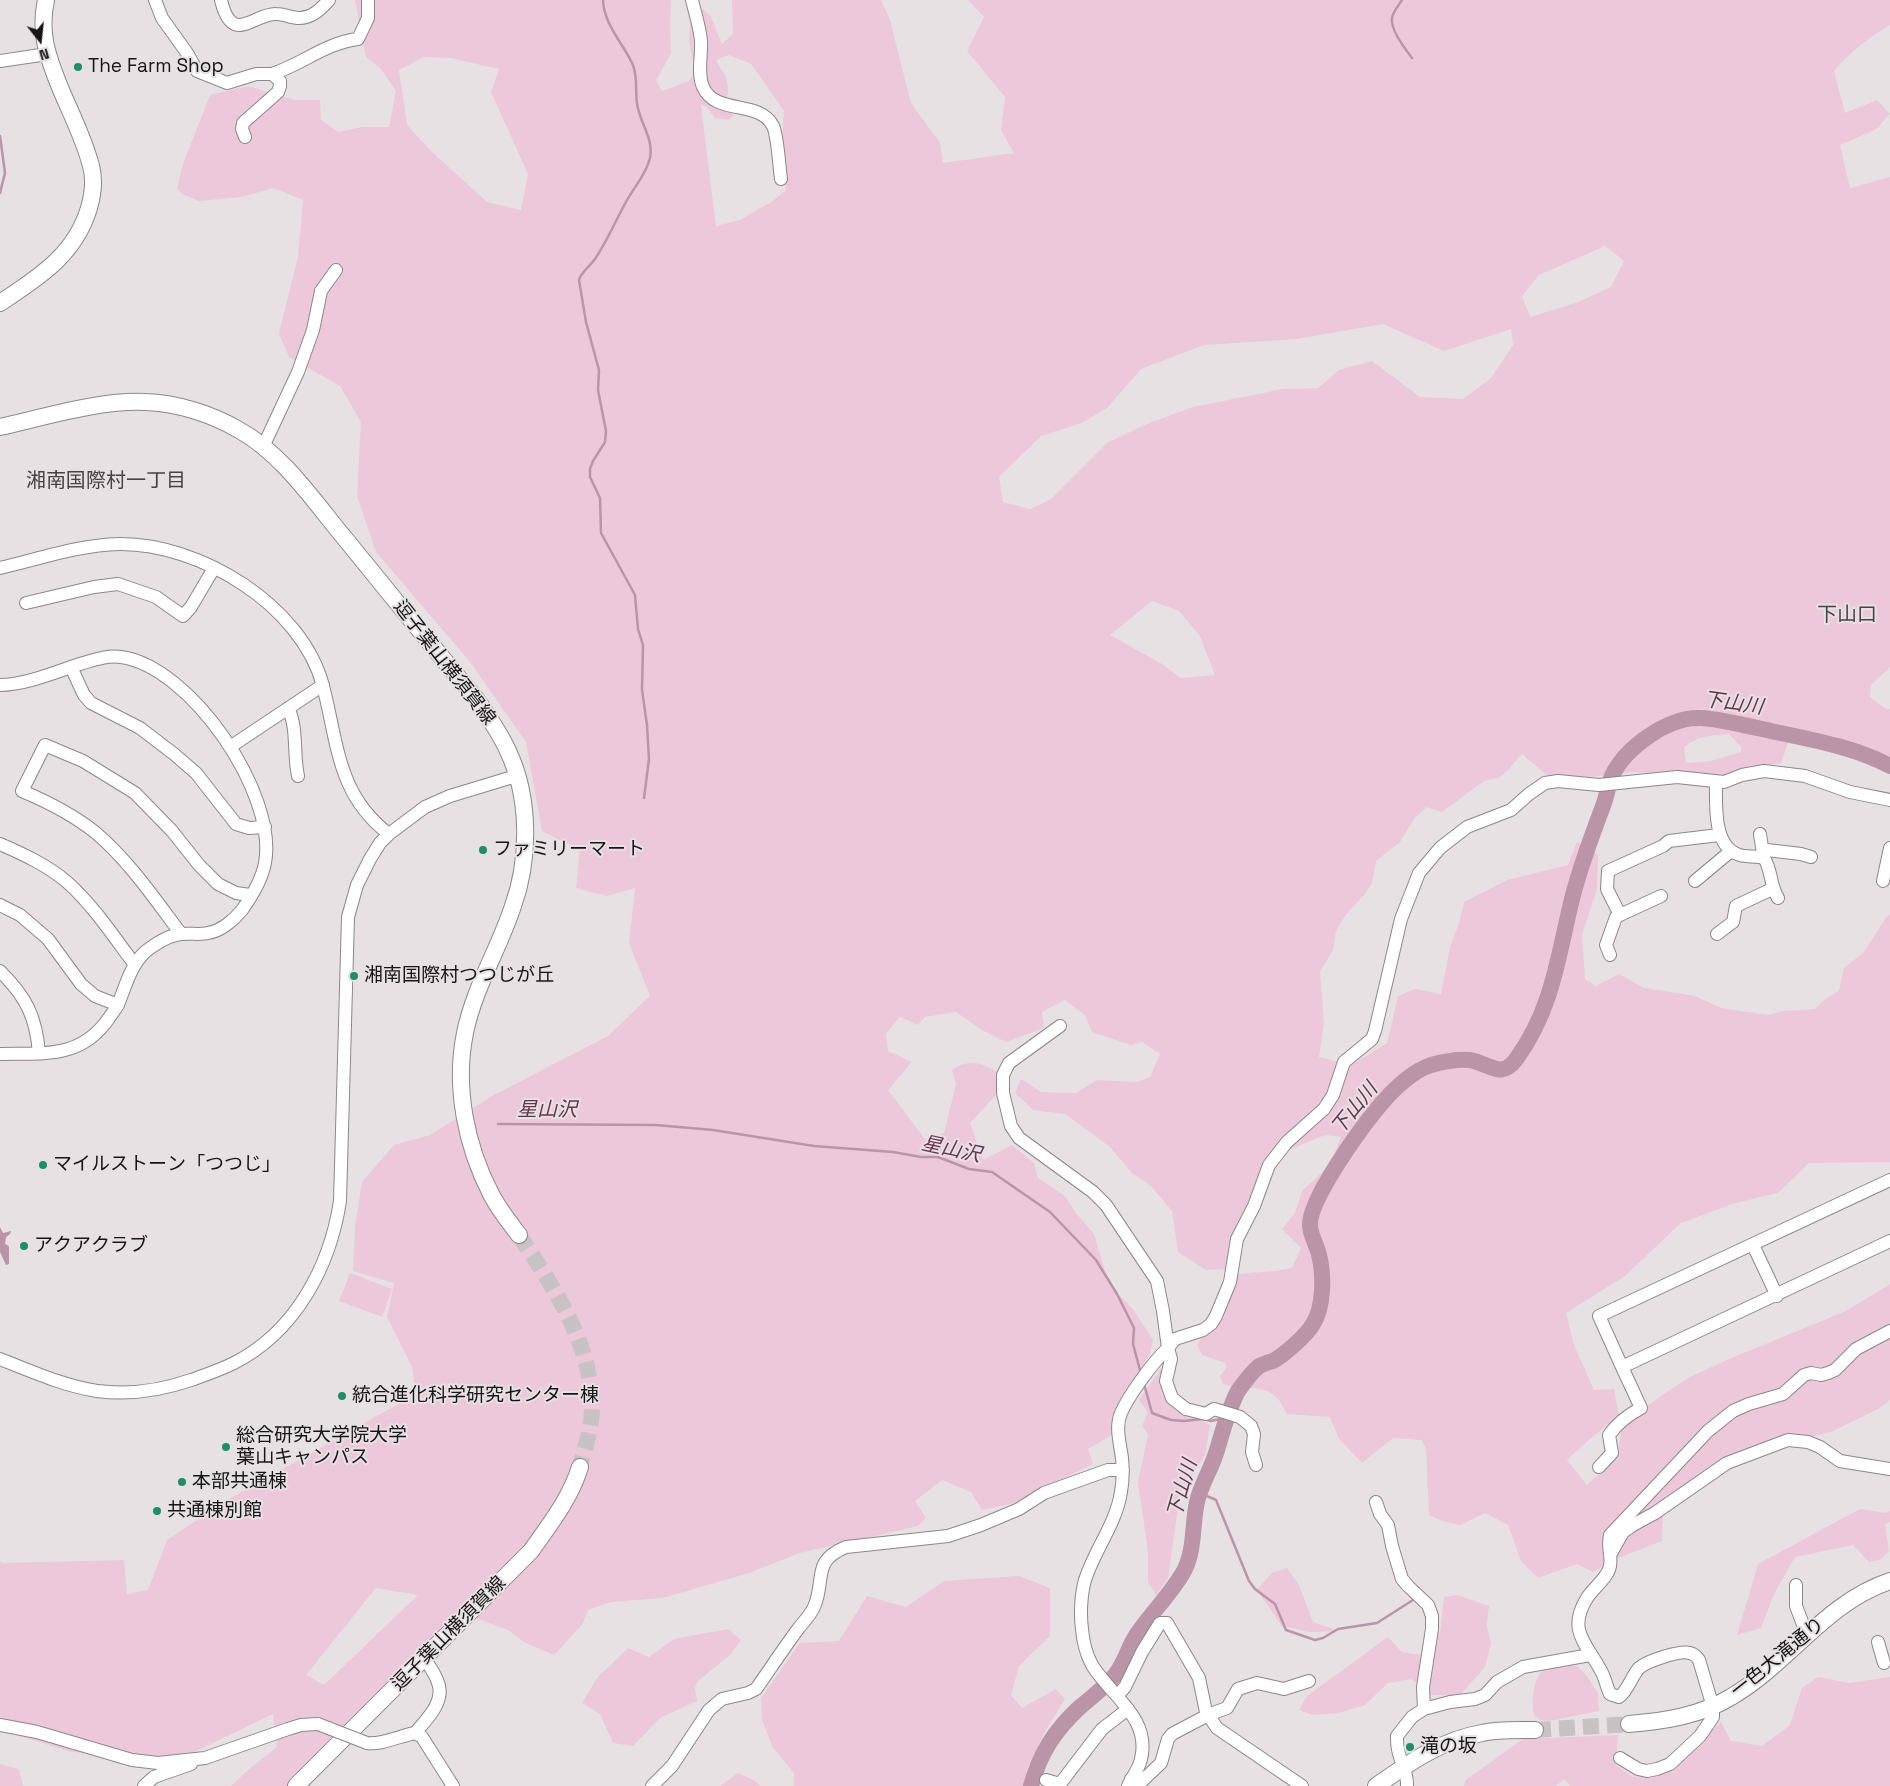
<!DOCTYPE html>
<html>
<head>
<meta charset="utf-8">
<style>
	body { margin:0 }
	#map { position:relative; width:1890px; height:1786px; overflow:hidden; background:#e7e1e4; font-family:"Space Grotesk",sans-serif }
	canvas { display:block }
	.north { position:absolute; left:15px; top:15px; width:50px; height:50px; -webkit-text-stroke:4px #e7e1e4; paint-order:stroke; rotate:164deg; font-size:14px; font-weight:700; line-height:20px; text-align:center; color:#161415 }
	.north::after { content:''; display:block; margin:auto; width:18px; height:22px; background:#161415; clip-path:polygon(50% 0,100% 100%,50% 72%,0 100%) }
</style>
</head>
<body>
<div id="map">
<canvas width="1890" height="1786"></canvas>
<div class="north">N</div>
</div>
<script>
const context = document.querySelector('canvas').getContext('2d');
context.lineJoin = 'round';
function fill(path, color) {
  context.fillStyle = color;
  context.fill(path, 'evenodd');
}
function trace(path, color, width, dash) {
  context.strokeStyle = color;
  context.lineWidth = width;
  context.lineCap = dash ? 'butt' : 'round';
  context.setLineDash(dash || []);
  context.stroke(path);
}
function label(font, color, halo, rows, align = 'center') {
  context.font = font + ' "Space Grotesk","Noto Sans JP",sans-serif';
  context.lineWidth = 4;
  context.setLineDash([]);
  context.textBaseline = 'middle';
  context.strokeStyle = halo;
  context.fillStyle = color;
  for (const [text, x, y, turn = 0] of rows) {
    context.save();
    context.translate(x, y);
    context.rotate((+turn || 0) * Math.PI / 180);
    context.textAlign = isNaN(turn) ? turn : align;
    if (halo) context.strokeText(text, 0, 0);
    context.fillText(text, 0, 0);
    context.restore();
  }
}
fill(new Path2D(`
	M355,0H671L670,24L671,53L656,81L662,91L689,81L695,72L689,40L691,15L703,9L711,17L722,44L733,34L732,0H881L890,20L911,103L940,143L943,163L1014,153L1001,130L1005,97L967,51L984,17L968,0H1890V25C1868,38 1850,52 1834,71L1845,113L1877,100L1890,114L1875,130L1840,145L1850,188L1890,177V667L1871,685L1870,697L1886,709H1890V762L1853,745L1792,732L1781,763L1736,771L1723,776L1632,772L1591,777H1549L1522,754L1508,770L1499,778L1484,781L1442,812L1426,807L1414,819L1400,842L1376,861L1372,883L1365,894L1345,916L1336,931L1333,950L1320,972L1324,1023L1319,1057L1351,1065L1387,1043L1398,996L1415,989L1441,994L1450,947L1459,923L1464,902L1507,880L1568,865L1577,842L1598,855L1597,889L1582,935L1585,979L1596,986L1619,974L1644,988L1695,996L1721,1008L1768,1015L1783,1011L1815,1009L1825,999L1839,991L1844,968L1863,953L1887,916L1890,915V1162L1809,1163L1778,1193L1732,1204L1681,1223L1625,1276L1566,1313L1574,1345L1594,1390L1614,1389L1619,1416L1591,1438L1567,1460L1587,1485L1618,1457L1621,1427L1662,1395L1690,1377L1729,1359L1846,1311L1890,1284V1400L1878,1409L1831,1432L1731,1455L1663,1516L1662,1541L1616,1559L1593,1572L1577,1564L1538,1578L1521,1561L1508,1525L1485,1513L1460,1525L1442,1521L1429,1515L1426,1450L1422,1440L1393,1438L1362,1463L1339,1439L1330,1417L1287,1414C1283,1408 1281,1401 1276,1397C1266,1385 1238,1389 1223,1384L1220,1376L1227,1367L1225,1363L1202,1355L1197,1345L1234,1284L1223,1269L1206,1270L1178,1252L1172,1211L1150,1185L1132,1173L1110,1147L1065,1114L1033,1110L1015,1093L1021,1079L1041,1092L1076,1093L1097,1080L1137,1082L1150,1077L1160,1054L1142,1042L1131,1045L1092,1032L1085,1015L1065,1000L1042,1012L1044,1028L1006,1042L982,1030L956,1012L925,1017L918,1025L900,1017L886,1034L888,1051L912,1062L888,1090L925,1139L944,1133L956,1084L952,1070C967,1059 981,1062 997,1072L998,1093L970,1123L983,1160L1012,1145L1034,1163L1038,1178L1065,1196L1076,1213L1094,1234L1109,1285L1133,1309L1153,1340L1150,1354L1120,1406L1115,1433L1088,1449L1093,1464L1014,1503L982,1510L971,1492L942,1480L915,1501L926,1518L918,1526L800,1553L749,1573L663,1598L611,1602L588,1610L582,1625L554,1655L524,1642L508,1630L471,1616L287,1786H231L248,1770L277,1747L273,1714L190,1754L166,1759L71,1752L0,1730V1561L2,1563L124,1560L127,1594L148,1590L167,1540L224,1502L416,1394L412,1367L387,1317L394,1283L353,1271L355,1226L362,1182L394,1145L430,1135L492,1096L608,1036L650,996L629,943L635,888L607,896L576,888L580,848L564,842L542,831L526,742L470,662L376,552L357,496L361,422L340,386L289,357L279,334L298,257L303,200L273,188L242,197L199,201L182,194L177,188L183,164L210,95L248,86L294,100H320L321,120L338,132L363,127H389L396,91L381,69L366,57ZM729,55L751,64L784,111L782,142L786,190L773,201L740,220L716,226L701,105L706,106L715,118L729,120L733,116L727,99L728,86L726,77L716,60ZM424,57L450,58L499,69L491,92L528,174L521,210L487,202L431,151L407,125L399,70ZM1605,246L1624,261L1611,287L1576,303L1530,317L1522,296L1539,275ZM1383,324L1444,351L1511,329L1513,345L1491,378L1463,399L1420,397L1372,361L1339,370L1318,388L1283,389L1193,407L1149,423L1107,443L1050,500L1030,509L1003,502L999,477L1041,436L1082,423L1107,408L1141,369L1204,345L1297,339ZM1152,601L1179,611L1200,636L1215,675L1181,678L1162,664L1110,635ZM1729,734L1741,747V752L1711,761L1686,763L1684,747C1698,736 1712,735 1729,734ZM1325,1135L1341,1137L1330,1165L1302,1191L1295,1213L1282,1229L1301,1248L1292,1268L1275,1271L1237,1274L1229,1265L1269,1158ZM376,1588L418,1595L324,1685L306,1675Z
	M350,1273L392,1289L382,1317L339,1301Z
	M1161,1369L1164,1370C1163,1375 1160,1381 1161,1386C1165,1408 1192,1416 1210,1425L1205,1455L1180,1494L1168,1578L1156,1595L1148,1582V1551L1138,1482L1148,1434L1142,1426L1148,1412L1139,1400Z
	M1860,1509L1886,1513L1890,1511V1522L1885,1524L1889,1551L1880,1560L1869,1562L1853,1545L1795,1557L1775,1592L1761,1628L1737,1635L1758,1564Z
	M1287,1568L1299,1585L1313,1622L1339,1631L1311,1632L1282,1626L1257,1590L1272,1573Z
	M1019,1576L1050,1588V1636L1019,1666L1011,1695L1022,1708L1056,1689L1065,1699L1046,1730L1026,1771L1027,1786H794V1773L773,1748L762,1720L761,1698L800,1643L839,1641L867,1596L906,1607L944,1581Z
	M1457,1595L1489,1606L1487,1625L1491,1643L1485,1667L1460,1695H1429L1412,1679L1388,1683L1365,1705L1339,1713L1313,1715L1299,1710L1307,1696L1388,1637L1402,1652L1421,1655L1440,1632L1444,1597Z
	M728,1629L741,1640L731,1654L697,1682L695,1688L697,1701L660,1718L633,1746L613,1743L600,1714L582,1703L597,1678L628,1648L649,1657L674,1639Z
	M1556,1664L1577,1666L1588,1677L1598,1694L1599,1711L1549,1721L1540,1720L1534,1715C1532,1703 1532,1682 1542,1672C1546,1669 1552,1666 1556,1664Z
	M1818,1677L1849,1683L1890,1677V1786H1570L1564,1779L1556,1786H1464L1466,1780L1523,1739L1618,1735L1616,1765L1633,1777L1667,1773L1721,1722L1731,1741L1762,1746L1790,1725L1802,1688Z
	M0,1764L19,1769L23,1786H0Z
	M738,1773L754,1780L760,1786H720Z`), '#edc8da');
fill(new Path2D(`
	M0,1227L3,1233L11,1231L10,1234L6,1237L5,1244L9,1246V1264L6,1265L0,1252Z`), '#bc94a8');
trace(new Path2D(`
	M603,0C604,25 623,43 633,65C638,79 635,90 637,103C639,122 654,138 650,158C646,175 634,187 626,202C616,220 607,241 595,259C590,266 581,272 579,280L586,322L599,370L598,390L606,431L605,442L593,461L590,469V477L600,498L601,533L635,595L638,629L643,645L642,690L647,725L649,759L644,798
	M1402,0C1398,6 1393,12 1392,18C1390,29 1405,49 1412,58
	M0,136L5,173L0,193
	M498,1124L656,1125L713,1130L814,1146L893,1152L921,1157H938L969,1169L992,1172L1050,1212L1096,1260L1117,1294L1134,1328L1133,1344L1141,1374
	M1144,1384L1152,1413L1171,1420L1184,1421L1203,1419L1211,1421L1224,1418
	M1200,1493L1216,1500L1249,1581L1255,1589L1275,1604L1286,1630L1315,1640L1323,1638L1338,1629L1377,1623L1413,1600`), '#bc94a8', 2.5);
trace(new Path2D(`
	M1031,1786C1040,1753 1055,1730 1080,1707C1092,1697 1105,1687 1115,1675C1125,1663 1128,1647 1137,1634C1152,1612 1171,1594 1184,1571C1195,1550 1192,1524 1197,1502C1201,1484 1212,1468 1217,1450C1223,1430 1228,1410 1238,1391C1243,1384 1251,1373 1258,1367C1261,1365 1269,1362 1273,1361C1284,1355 1307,1335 1313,1324C1324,1307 1324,1274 1319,1255C1317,1245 1310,1235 1310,1225C1309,1200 1359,1131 1376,1110C1389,1094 1410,1072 1431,1065C1442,1062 1458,1059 1469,1060C1490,1063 1501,1081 1517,1058C1554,1006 1558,954 1573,895C1581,865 1592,835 1603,806C1607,796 1608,785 1612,776C1620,759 1634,746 1649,736C1663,726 1683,717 1700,718C1721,719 1742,725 1762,729C1806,739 1850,745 1890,766`), '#bc94a8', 16);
trace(new Path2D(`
	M519,1235C553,1287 592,1342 592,1408C592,1427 585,1448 580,1467
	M1535,1730L1629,1724`), '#c8c2c5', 16, [16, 8]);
const minor = new Path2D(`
	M155,0L162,18L187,53L197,71L227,83L256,74H272L280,81V86L278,92L243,123L242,129L245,137
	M221,0C232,47 254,13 276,14C284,14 292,18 299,18C312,18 321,9 329,0
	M692,0C695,13 700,28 701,41C702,55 697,73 703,87C716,116 759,99 773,126C778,137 779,166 781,179
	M0,61L47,54
	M272,74C303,64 325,43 358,39L368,18V0
	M263,447L298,372L313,330L321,291L336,270
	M0,568C39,559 79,545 119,544C199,543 302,605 323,686C338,743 337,795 389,834
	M26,603L94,587L118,584L156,597L183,616L191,607L214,568
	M71,667L84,695L91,703L140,728L174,754L196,773L236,824L249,828L265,827
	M0,685C25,685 56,672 80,664C94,660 107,655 121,657C190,666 278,794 265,863C262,879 252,896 242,910C234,920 221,931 208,933C200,935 190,933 182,934C168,935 155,944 145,952C131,965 126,985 119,1002C117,1008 112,1013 109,1018C81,1059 44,1053 0,1054
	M288,708C298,728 293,753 298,776
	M230,747L323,685
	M1716,782C1716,803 1713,845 1737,854C1745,858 1755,855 1764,858C1772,870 1770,886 1778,898
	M1760,834L1763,854
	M0,844C23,854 47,865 67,882C93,905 114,937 135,965
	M1760,857L1767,850L1801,854L1811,857
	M1695,881L1731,851
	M1883,881L1890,848
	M1661,896L1620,915L1607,889L1608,871L1663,846L1669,841L1719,835
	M0,905L20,915L48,939L81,984L95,996L118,1005
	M181,934C155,899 129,861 96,833C74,815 48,802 22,791L45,745L83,761L135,793L172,831L199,865L218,884L236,893L250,895
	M1717,934L1733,922L1736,906L1772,889
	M1610,955L1606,945L1616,917L1620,915
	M0,971C26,997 36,1016 39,1053
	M1060,1026L1009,1063L1003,1075V1093L1011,1126L1019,1138L1093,1192L1106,1205L1157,1281L1163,1311L1168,1348C1153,1362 1129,1395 1121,1413C1115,1427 1120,1443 1122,1458C1123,1469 1123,1481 1121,1492C1116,1524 1095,1549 1085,1580C1081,1594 1080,1614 1082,1629C1083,1641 1086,1654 1092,1665C1111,1696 1151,1718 1141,1759C1139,1769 1132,1777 1128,1786
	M1890,1180L1599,1316L1622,1367L1890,1241
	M1753,1245L1777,1296
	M0,1359C31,1371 64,1386 97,1391C128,1395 162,1390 191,1380C205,1375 220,1370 234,1363C295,1332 330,1267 340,1201L348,917L357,885L370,859L380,843L389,834L425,807L450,796L516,776
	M1256,1465L1252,1452L1254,1434L1251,1426L1240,1417L1214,1409L1206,1414L1186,1409L1172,1398L1166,1381L1171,1359L1168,1348L1175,1339L1203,1330L1211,1324L1216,1316L1230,1282L1237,1239L1254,1206L1269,1165L1287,1142L1324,1109L1333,1095L1344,1062L1372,1039L1375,1031L1401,919L1419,873L1440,848L1467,827L1511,810L1529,794L1545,783L1558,781L1599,785L1677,777L1724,782L1742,775L1764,771L1805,776L1850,792L1890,800
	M1599,1467L1612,1453L1609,1435C1618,1422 1628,1415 1641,1408L1622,1367
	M1376,1502L1380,1514L1388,1525L1392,1546L1402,1579L1408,1586L1428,1605L1432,1616V1629L1423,1687L1424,1709
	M1610,1555L1623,1532L1633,1525L1655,1513L1727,1463L1788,1440L1808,1442L1820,1447L1840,1461L1890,1469
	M1796,1585V1606L1807,1635
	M1878,1642L1884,1663
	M1117,1696L1125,1687L1142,1652L1160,1623H1167L1199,1678L1206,1712L1217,1728L1302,1786
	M0,1725L37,1732L132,1760L158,1763L205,1758L288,1729L301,1725L318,1724
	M415,1733C427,1719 447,1700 437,1680C434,1672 429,1666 425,1659
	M367,1743C382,1745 399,1736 415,1733L422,1737L453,1786
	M1620,1758L1638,1769L1647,1771L1657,1769L1670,1764L1700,1736L1713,1717V1707L1699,1660C1697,1657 1694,1654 1690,1653C1680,1650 1647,1661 1639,1668C1631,1677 1628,1691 1619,1697L1610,1694C1606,1686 1605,1676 1600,1669C1586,1643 1567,1630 1587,1598C1593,1588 1608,1578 1610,1566C1612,1556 1607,1546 1610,1535L1708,1431L1733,1411L1749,1404L1783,1394L1804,1375L1811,1373L1821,1375L1828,1373L1835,1370L1856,1349L1890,1331
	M1131,1779L1142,1781L1161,1763L1168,1739L1172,1734L1208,1715L1227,1708L1238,1689L1257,1683L1284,1689L1309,1681
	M1046,1780L1060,1784L1102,1729L1128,1709
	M144,1786L154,1777L191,1764
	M652,1786L672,1766L709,1710L722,1699L748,1693L756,1689C770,1669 784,1648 798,1629C804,1621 810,1616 814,1607C826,1580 811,1561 846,1547L948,1536L981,1525L1019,1509L1044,1493L1108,1470H1123
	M1407,1786C1408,1772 1400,1762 1398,1749C1397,1745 1397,1740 1397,1736L1412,1717L1424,1709L1450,1702L1475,1699L1485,1695L1497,1682L1523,1667L1590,1655`);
const major = new Path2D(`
	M0,303C39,277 75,255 89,208C93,194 95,180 91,166C84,138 70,112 59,85C47,55 39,32 46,0
	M0,427C44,417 100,400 145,402C177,403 212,414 239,430C284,455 315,503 347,541C390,594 433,647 477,700C488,716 500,733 508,751C530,797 530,859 513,906C499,949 474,988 465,1033C454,1087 466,1146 491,1194C498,1208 509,1222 519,1235
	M1629,1724C1664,1721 1700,1716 1731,1697C1788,1664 1826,1602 1890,1581
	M296,1786L531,1551C550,1524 570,1499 580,1467
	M1376,1786C1409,1763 1441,1740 1482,1733C1499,1729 1517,1730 1535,1730`);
trace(minor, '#8d878a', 14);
trace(major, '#8d878a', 18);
trace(minor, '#fff', 12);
trace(major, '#fff', 16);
const minorBridge = new Path2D(`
	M318,1724L367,1743`);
trace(minorBridge, '#8d878a', 14, []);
trace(minorBridge, '#fff', 12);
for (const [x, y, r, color] of [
	[78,67,5,"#208c6a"],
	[483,850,5,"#208c6a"],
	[354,976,5,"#208c6a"],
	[43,1165,5,"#208c6a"],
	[24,1246,5,"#208c6a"],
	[342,1396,5,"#208c6a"],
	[226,1447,5,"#208c6a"],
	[182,1482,5,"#208c6a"],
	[157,1511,5,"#208c6a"],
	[1410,1747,5,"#208c6a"]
]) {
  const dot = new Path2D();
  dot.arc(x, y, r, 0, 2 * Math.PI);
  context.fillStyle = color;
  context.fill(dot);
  trace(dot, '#e7e1e4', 2);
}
label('19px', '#161415', '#e7e1e4', [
	["The Farm Shop",88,67],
	["ファミリーマート",493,850],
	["湘南国際村つつじが丘",364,976],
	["マイルストーン「つつじ」",53,1165],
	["アクアクラブ",34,1246],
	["統合進化科学研究センター棟",352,1396],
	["総合研究大学院大学",236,1436],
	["葉山キャンパス",236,1458],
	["本部共通棟",192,1482],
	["共通棟別館",167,1511],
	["滝の坂",1420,1747]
], 'left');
label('19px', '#161415', '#e7e1e4', [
	["逗子葉山横須賀線",444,663,52],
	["逗子葉山横須賀線",449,1634,-45],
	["一色大滝通り",1778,1658,-39]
]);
label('20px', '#474244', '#e7e1e4', [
	["湘南国際村一丁目",106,482],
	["下山口",1847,616]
]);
label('italic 20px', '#673350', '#e7e1e4', [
	["下山川",1733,704,8],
	["下山川",1355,1109,-51],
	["星山沢",547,1111],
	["星山沢",951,1150,12],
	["下山川",1183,1489,-74]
]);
</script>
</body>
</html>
